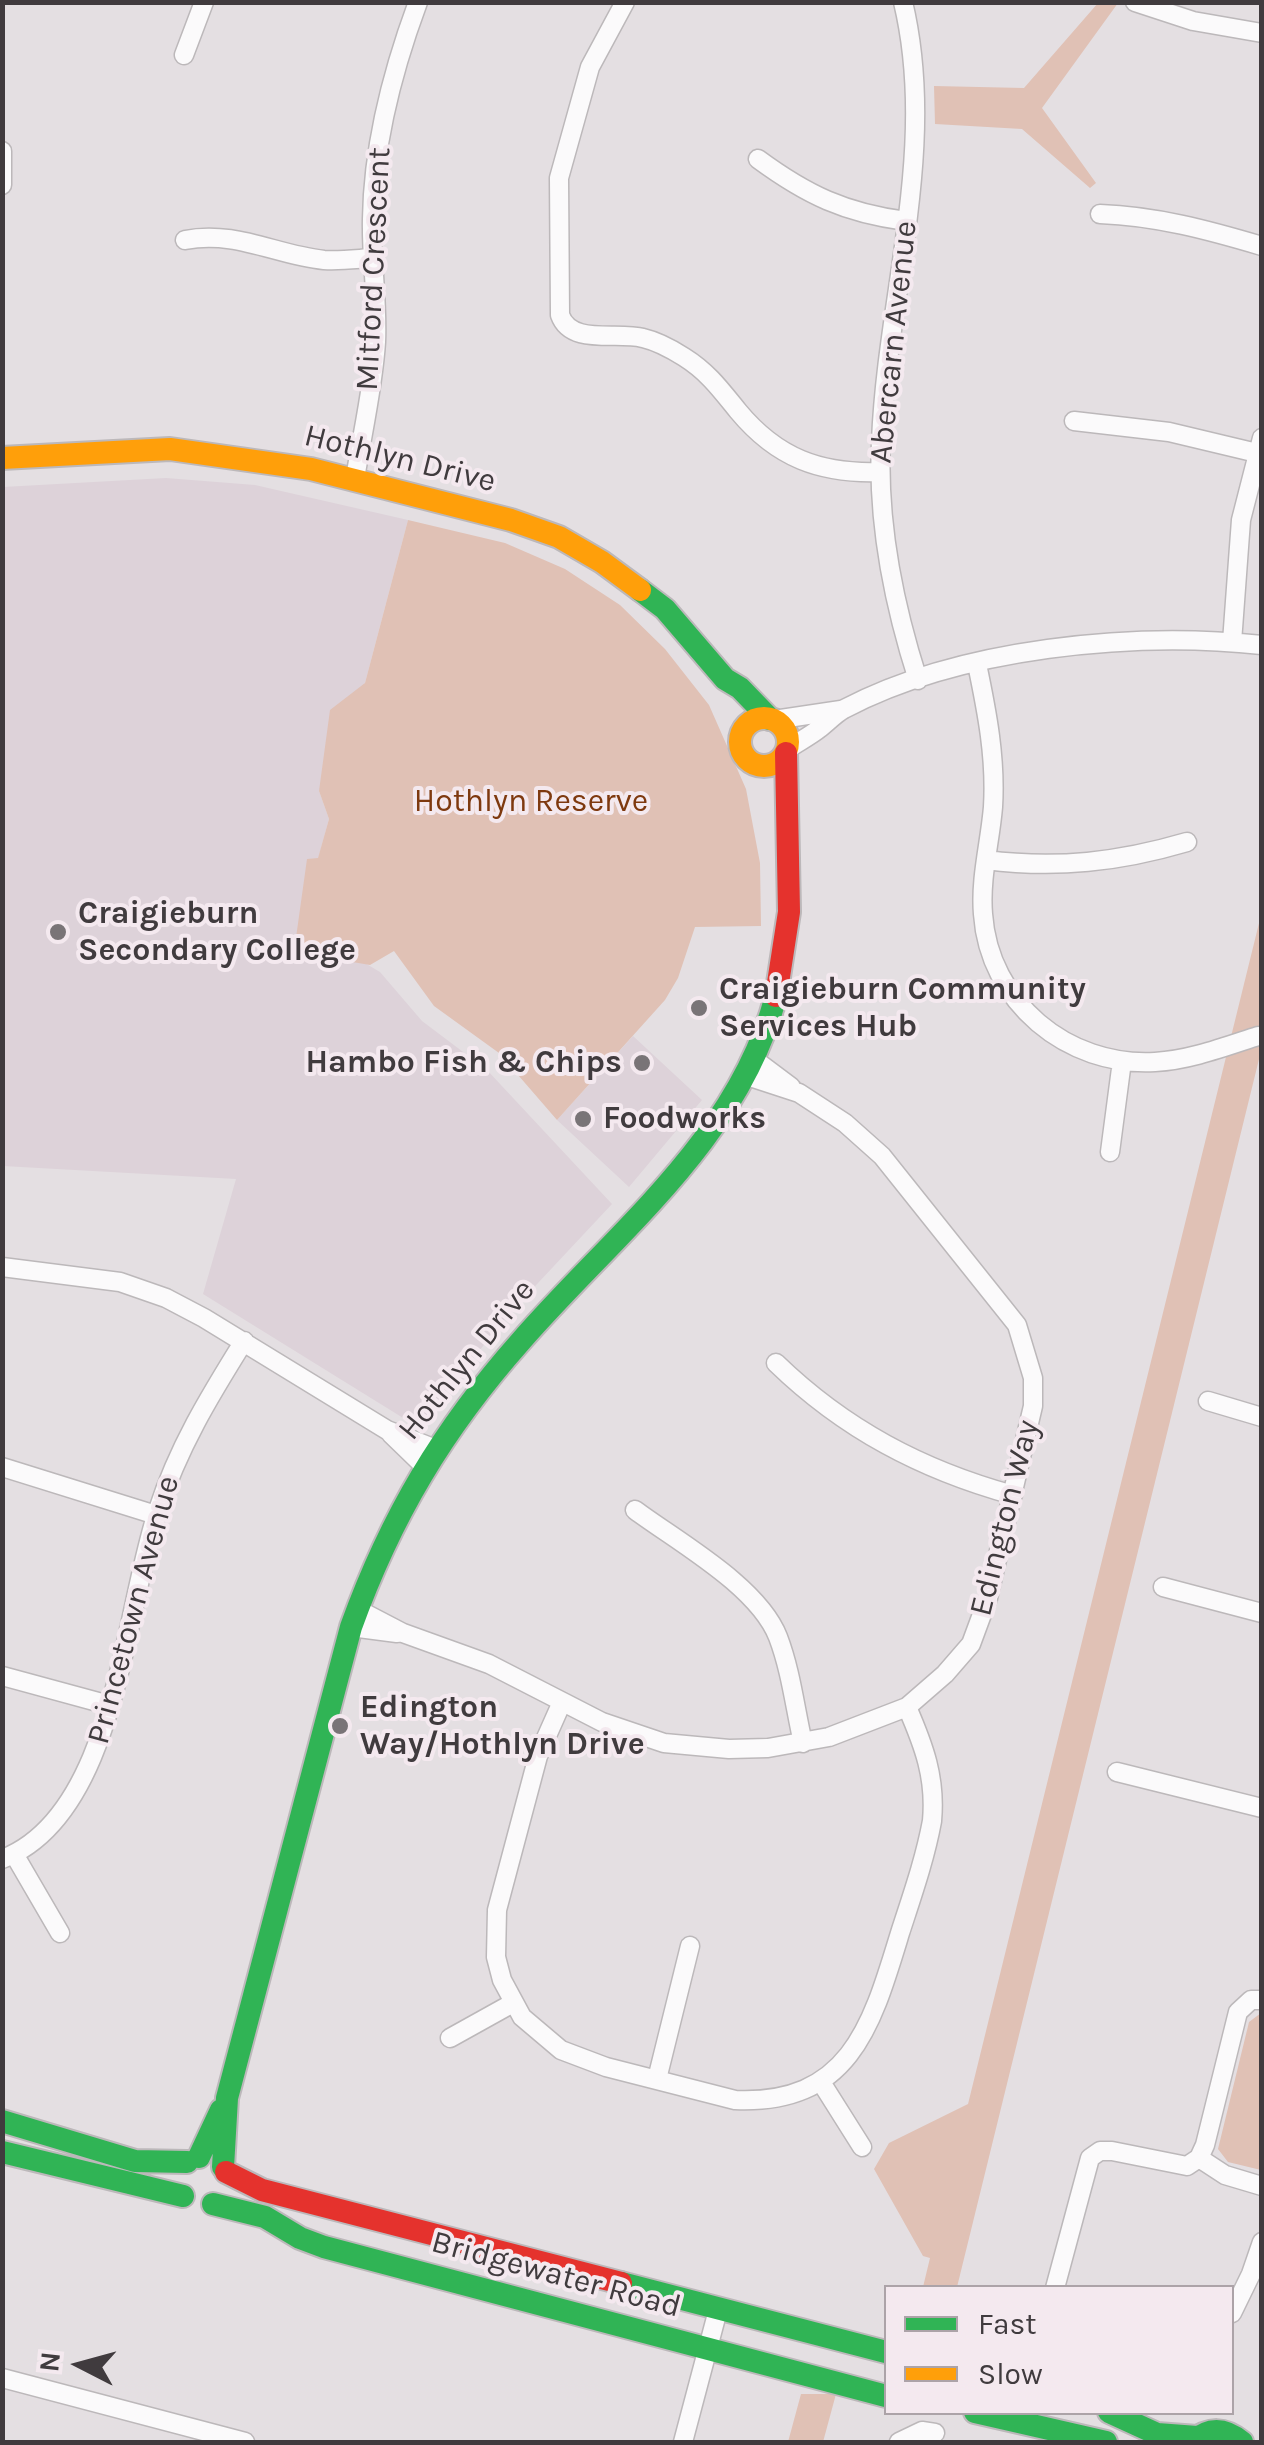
<!DOCTYPE html>
<html>
<head>
<meta charset="utf-8">
<style>
	body { margin:0 }
	#map { position:relative; width:1264px; height:2445px; overflow:hidden; background:#e4dfe2; font-family:Karla,sans-serif }
	canvas { display:block }
	.frame { position:absolute; inset:0; border:5px solid #403b3e; pointer-events:none }
	.legend { position:absolute; left:884px; top:2285px; width:350px; height:130px; box-sizing:border-box; background:#f4e9ef; border:2px solid #aca3a8; margin:0; padding:12px 18px; list-style:none; font-size:30px; color:#403b3e }
	.legend li { display:flex; align-items:center; gap:20px; height:50px }
	.legend b { width:50px; border:2px solid #aca3a8 }
	.north { position:absolute; left:30px; top:2315px; width:100px; height:100px; -webkit-text-stroke:8px #f4e9ef; paint-order:stroke; rotate:276deg; font-size:28px; font-weight:700; line-height:40px; text-align:center; color:#403b3e }
	.north::after { content:''; display:block; margin:auto; width:35px; height:45px; background:#403b3e; clip-path:polygon(50% 0,100% 100%,50% 72%,0 100%) }
</style>
</head>
<body>
<div id="map">
<canvas width="1264" height="2445"></canvas>
<div class="frame"></div>
<ul class="legend">
<li><b style="height:12px;background:#30b455"></b>Fast</li>
<li><b style="height:12px;background:#ff9f0a"></b>Slow</li>
</ul>
<div class="north">N</div>
</div>
<script>
const context = document.querySelector('canvas').getContext('2d');
context.lineJoin = 'round';
function fill(path, color) {
  context.fillStyle = color;
  context.fill(path, 'evenodd');
}
function trace(path, color, width, dash) {
  context.strokeStyle = color;
  context.lineWidth = width;
  context.lineCap = dash ? 'butt' : 'round';
  context.setLineDash(dash || []);
  context.stroke(path);
}
function label(font, color, halo, rows, align = 'center') {
  context.font = font + ' Karla,sans-serif';
  context.lineWidth = 8;
  context.setLineDash([]);
  context.textBaseline = 'middle';
  context.strokeStyle = halo;
  context.fillStyle = color;
  for (const [text, x, y, turn = 0] of rows) {
    context.save();
    context.translate(x, y);
    context.rotate((+turn || 0) * Math.PI / 180);
    context.textAlign = isNaN(turn) ? turn : align;
    if (halo) context.strokeText(text, 0, 0);
    context.fillText(text, 0, 0);
    context.restore();
  }
}
fill(new Path2D(`
	M166,478L255,485L408,520L365,683L319,791L329,819L318,859H307L363,962L380,972L422,1021L487,1070L612,1204L509,1314L424,1419L408,1421L203,1294L236,1179L3,1166V487Z
	M633,1036L702,1100L629,1187L557,1120Z`), '#ddd2d9');
fill(new Path2D(`
	M1098,3H1118L1042,108L1096,183L1090,188L1022,129L935,124L934,86L1024,88Z
	M408,520L505,543L565,569L620,605L665,649L709,705L746,789L760,863L761,926L695,927L678,978L665,1000L557,1120L499,1053L434,1006L394,951L370,965L294,952L307,859L318,858L329,819L319,791L330,710L365,683Z
	M1261,915V1051L957,2287H923L930,2258L923,2256L874,2169L889,2143L968,2104Z
	M1261,2013V2170L1228,2162L1218,2149L1249,2022Z
	M801,2394H836L823,2442H788Z`), '#e0c1b5');
const street = new Path2D(`
	M625,2L590,67L559,178L560,315C571,346 617,331 643,338C656,341 673,350 684,357C708,372 721,390 738,411C777,458 820,474 880,472
	M903,2C938,148 887,294 881,441C877,522 893,602 918,680
	M1135,2L1193,21L1262,33
	M184,55L204,2
	M2,151V185
	M758,159C807,195 845,213 906,221
	M1100,214C1156,216 1208,230 1262,246
	M185,240C235,230 276,255 324,260C340,261 356,259 372,258
	M1074,421L1169,432L1257,453
	M355,479C362,434 373,389 376,342C378,302 371,260 372,219C373,145 392,72 418,2
	M1232,642L1241,520L1262,438
	M977,664C987,712 996,758 993,807C990,843 980,878 983,914C989,1002 1067,1067 1155,1062C1190,1060 1224,1047 1258,1036
	M774,720L841,710
	M788,749C798,742 810,736 820,728C828,722 835,714 844,709C960,648 1133,631 1262,645
	M986,860C1057,869 1119,862 1187,842
	M755,1060L791,1087
	M1110,1152L1122,1061
	M2,1267L120,1282L166,1298L204,1318L387,1430L433,1448
	M776,1363C844,1429 922,1470 1013,1495
	M1208,1401L1262,1417
	M391,1434L423,1465
	M2,1467L156,1515
	M635,1510C678,1542 758,1586 778,1637C791,1671 795,1708 803,1743
	M1163,1587L1262,1613
	M357,1609L403,1633L489,1664L602,1722L664,1743L729,1749L768,1748L829,1737L907,1707L945,1674L971,1644L988,1598L1033,1406V1378L1017,1325L882,1156L845,1123L799,1093L747,1076
	M351,1627L397,1633
	M2,1676L109,1705
	M562,1702L538,1756L497,1910L496,1957L502,1980L522,2017L561,2050L606,2067L735,2100C850,2105 872,2025 900,1933C912,1896 925,1859 932,1821C936,1778 924,1746 907,1707
	M1117,1772L1262,1808
	M14,1854L60,1933
	M2,1859C116,1816 124,1610 158,1510C178,1448 209,1397 244,1341
	M450,2038L513,2003
	M657,2079L690,1946
	M821,2082L862,2147
	M1199,2158L1205,2145L1238,2012L1251,2000H1262
	M1199,2158L1225,2175L1262,2186
	M1055,2288L1090,2158L1100,2151H1112L1187,2166L1199,2158
	M1232,2313L1251,2274L1262,2242
	M2,2378L245,2442
	M683,2442L718,2310
	M899,2442L922,2431L935,2433`);
const fast = new Path2D(`
	M640,590L665,609L725,679L740,688L770,719
	M2,2121L135,2161L187,2162
	M2,2152L183,2196
	M199,2157L221,2110
	M223,2167L227,2098L351,1627C391,1516 443,1429 521,1341C615,1233 738,1140 776,996
	M213,2204L265,2217L300,2238L324,2247L886,2396
	M621,2283L886,2352
	M975,2412L1106,2442
	M1109,2412L1157,2434L1197,2437
	M1192,2442C1209,2427 1225,2428 1242,2442`);
const slow = new Path2D(`
	M2,458L170,449L311,469L511,520L559,537L602,562L640,590
	M740 742a24 24 0 1 1 48 0a24 24 0 1 1-48 0Z`);
const jam = new Path2D(`
	M776,996L789,912L786,753
	M226,2172L262,2190L621,2283`);
trace(street, '#bcb8ba', 21);
trace(fast, '#bcb8ba', 26);
trace(slow, '#bcb8ba', 26);
trace(jam, '#bcb8ba', 26);
trace(street, '#fbfafb', 18);
trace(fast, '#30b455', 22);
trace(slow, '#ff9f0a', 22);
trace(jam, '#e5322d', 22);
for (const [x, y, r, color] of [
	[58,932,10,"#797477"],
	[699,1008,10,"#797477"],
	[642,1063,10,"#797477"],
	[583,1119,10,"#797477"],
	[340,1726,10,"#797477"]
]) {
  const dot = new Path2D();
  dot.arc(x, y, r, 0, 2 * Math.PI);
  context.fillStyle = color;
  context.fill(dot);
  trace(dot, '#f4e9ef', 4);
}
label('32px', '#403b3e', '#f4e9ef', [
	["Mitford Crescent",374,269,-87],
	["Abercarn Avenue",894,342,-84],
	["Hothlyn Drive",400,459,14],
	["Hothlyn Drive",467,1360,-51],
	["Edington Way",1005,1518,-76],
	["Princetown Avenue",134,1610,-75],
	["Bridgewater Road",556,2275,15]
]);
label('32px', '#7e390f', '#f4e9ef', [
	["Hothlyn Reserve",531,802]
]);
label('bold 32px', '#403b3e', '#f4e9ef', [
	["Craigieburn",78,914],
	["Secondary College",78,951],
	["Craigieburn Community",719,990],
	["Services Hub",719,1027],
	["Hambo Fish & Chips",622,1063,"right"],
	["Foodworks",603,1119],
	["Edington",360,1708],
	["Way/Hothlyn Drive",360,1745]
], 'left');
</script>
</body>
</html>
